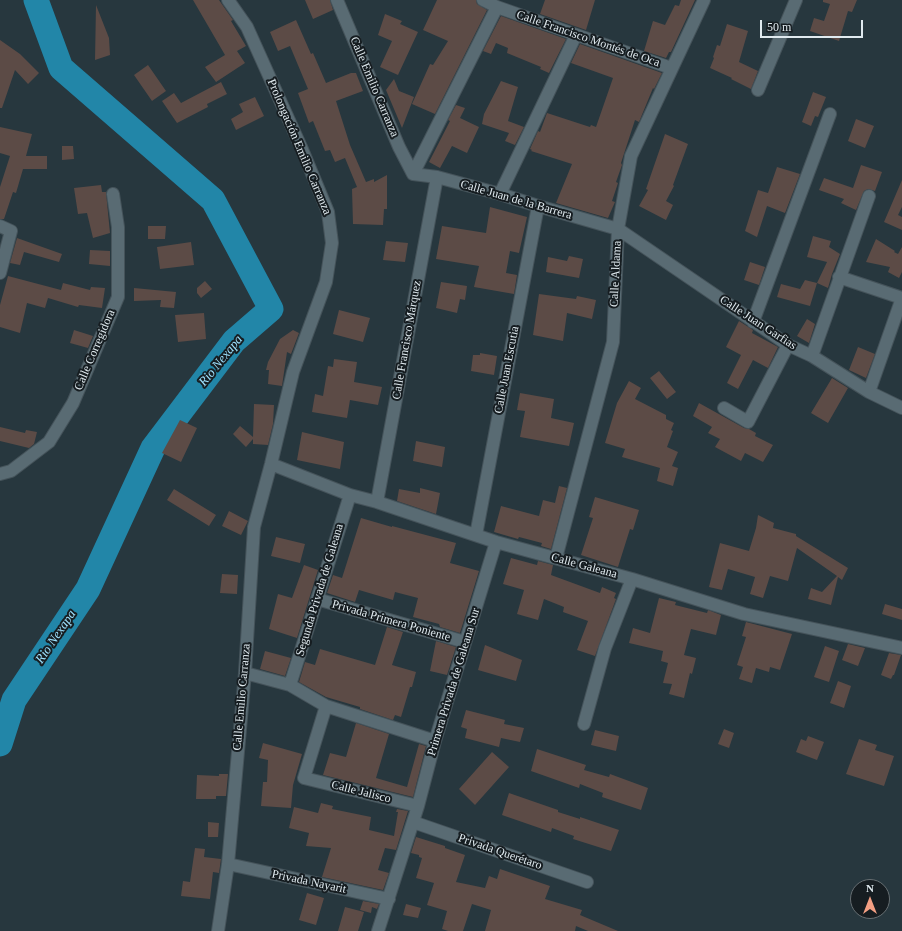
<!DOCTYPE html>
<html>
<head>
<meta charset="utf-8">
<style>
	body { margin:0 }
	#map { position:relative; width:902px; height:931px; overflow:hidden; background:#27373e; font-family:"Times New Roman",serif }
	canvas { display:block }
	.north { position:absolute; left:850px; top:879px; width:40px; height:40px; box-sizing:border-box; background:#161d21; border:1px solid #676f73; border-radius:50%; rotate:0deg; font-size:11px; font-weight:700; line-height:16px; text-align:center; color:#e0eaef }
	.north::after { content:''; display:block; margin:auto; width:14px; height:18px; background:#f39f83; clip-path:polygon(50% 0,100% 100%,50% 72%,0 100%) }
	.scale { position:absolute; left:760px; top:20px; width:103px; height:18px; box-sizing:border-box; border:2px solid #e0eaef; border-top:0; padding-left:5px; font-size:12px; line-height:14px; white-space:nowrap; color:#e0eaef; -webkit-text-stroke:3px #161d21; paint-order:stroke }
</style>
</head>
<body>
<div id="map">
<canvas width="902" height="931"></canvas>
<div class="north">N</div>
<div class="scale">50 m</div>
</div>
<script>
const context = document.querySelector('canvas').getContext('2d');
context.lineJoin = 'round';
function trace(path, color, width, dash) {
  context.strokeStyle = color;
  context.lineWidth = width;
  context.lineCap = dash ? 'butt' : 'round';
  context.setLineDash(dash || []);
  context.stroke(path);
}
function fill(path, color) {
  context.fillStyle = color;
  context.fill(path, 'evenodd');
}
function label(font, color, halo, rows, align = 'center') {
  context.font = font + ' "Times New Roman",serif';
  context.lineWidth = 4;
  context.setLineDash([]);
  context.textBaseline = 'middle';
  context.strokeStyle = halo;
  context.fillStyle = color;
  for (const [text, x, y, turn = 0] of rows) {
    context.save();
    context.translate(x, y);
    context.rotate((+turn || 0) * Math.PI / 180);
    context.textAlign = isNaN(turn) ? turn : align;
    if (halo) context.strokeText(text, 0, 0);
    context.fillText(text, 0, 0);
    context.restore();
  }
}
trace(new Path2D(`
	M0,744L14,700L88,589L153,448L234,341L271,309L213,200L61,68L36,0`), '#2286a8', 25);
fill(new Path2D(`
	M193,0H219L233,20L231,21L246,46L237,51L245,63L216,82L205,67L225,55Z
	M305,0H330L333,10L313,19Z
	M437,0H476L477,4L487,10L435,114L412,104L430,64L433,65L448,41L423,30Z
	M545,0H595L586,30L540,14Z
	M681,0H695L671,52H669L666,58L644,51L653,21L665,25L675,5L679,6Z
	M823,0H857L852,12L848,11L839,41L810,31L814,18L824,21L830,4L823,2Z
	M96,5L109,38L110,55L95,60Z
	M385,14L402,21L400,24L418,32L398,75L380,67L392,41L378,35Z
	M501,16L566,39L549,73L540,69L541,67L507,53L508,48L496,43L491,54L483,51Z
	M296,20L311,54L313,53L326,83L351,73H356L363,91L336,101L350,145L366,182L374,179V182L387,175V209H384L383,225L353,224L352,189L357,187L345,158L335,162L330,150L325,151L313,121L309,123L298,93L308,89L290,46L278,51L270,32Z
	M727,24L748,31L739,62L758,71L751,89L731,79L732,78L710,68L714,58L713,57L717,45L720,46Z
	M0,40L20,54L39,73L28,84L15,70L2,108H0Z
	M580,44L662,73L654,89L653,88L639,122L635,120L621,163L622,165L616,182L618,183L612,201L615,202L608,218L556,203L572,164L531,151L532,150L530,149L538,131L540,132L547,113L590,127L591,125L596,127L613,78L571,63Z
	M148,65L166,91L152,101L134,75Z
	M394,79L399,91L414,97L402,128L386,90Z
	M501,81L518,87L508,121L524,127L515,145L505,141L509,133L482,124L484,114Z
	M221,82L227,94L207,104L208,107L177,123L162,101L174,93L181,103Z
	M813,92L826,97L818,117L815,116L811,126L802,122Z
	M255,97L264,116L236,130L231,119L243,112L239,104Z
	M456,105L465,108L460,118L479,127L467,153L452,146L440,168L429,162L450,121L448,120Z
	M856,119L874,126L865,148L848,141Z
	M0,127L32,134L26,156H47V169H23L16,193L13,192L4,219H0V187L10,156L0,153Z
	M665,134L688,144L673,185L674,186L666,201L673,205L666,220L639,206L648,190L646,189Z
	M62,146H73L74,159L62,160Z
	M861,165L882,172L875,191L868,189L864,191L856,210L841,203L844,199L819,190L824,178L853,188Z
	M777,167L800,174L785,213L767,206L757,237L745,231L758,190L768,193Z
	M902,180V207L898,215L902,217V230L884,222Z
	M101,185L102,192H106L110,233L93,238L87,213L78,214L74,188Z
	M490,207L527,217L519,253L510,251L506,273L517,275L514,294L474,287L479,266L436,259L442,226L486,233Z
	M148,226H166L165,239H148Z
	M813,236L831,241L829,247L840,254L832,274L828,288L817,283L827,262L807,257Z
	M17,238L62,254L59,262L24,252L20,265L10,263Z
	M876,239L895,251L894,252L898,254L902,247V272L899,278L888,272L890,267L866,262Z
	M386,241L408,243L405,262L383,260Z
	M191,242L194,265L160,269L157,247Z
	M90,250L110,251V266L89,264Z
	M569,256L583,259L579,278L546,272L548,257L567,261Z
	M750,262L765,267L759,285L744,280Z
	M8,276L61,290L63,283L90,290L91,287L105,288L102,308L79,305L78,307L48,298L45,308L27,303L20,333L0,327V305Z
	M805,280L817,283L810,306L777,297L781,284L800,289Z
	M205,281L212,289L201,298L197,293V288Z
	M441,282L467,286L465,300L460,299L457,313L436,308Z
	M134,288L176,292L174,308L160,307L161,300L134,301Z
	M539,294L576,299L577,296L596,300L592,319L567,313L563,341L533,335Z
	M339,310L370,318L363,342L333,334Z
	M204,313L206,339L178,342L175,315Z
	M807,319L815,324L809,343L797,336Z
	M739,321L753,330L752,333L778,347L768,368L753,360L738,389L727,383L741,355L726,347Z
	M74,330L93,336L88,348L70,343Z
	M293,330L299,333L291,354L287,352L282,386L268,384L269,370H266L268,362L280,339Z
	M858,347L875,354L866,378L849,370Z
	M480,353L497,356L494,375L471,371L473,355H480Z
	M334,359L357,362L354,382L382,387L378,405L350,400L347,418L312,412L315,394L323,396L328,366L333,367Z
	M659,371L676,392L667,399L650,378Z
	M832,378L848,388L828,423L811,413Z
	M629,381L641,388L635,399L666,415V419L674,423L671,430L673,431L667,447L678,452L672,466L678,468L673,486L657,481L660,468L622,457L625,449L605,443L617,403Z
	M520,393L554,399L551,418L574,423L569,446L520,437L525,411L517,410Z
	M699,403L744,428L749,429L756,433L755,436L773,445L763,462L745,453L741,461L715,447L720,439L708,433L712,427L693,416Z
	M254,404L274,405L273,424L268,445L253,444V439L246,447L233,434L240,426L253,437Z
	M180,420L197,428L181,462L162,453Z
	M0,427L25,433L26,430L37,432L34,444L29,448L0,441Z
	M302,432L344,442L340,469L297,460Z
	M416,441L445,447L442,467L413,461Z
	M559,486L567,488L551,549L541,546L542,543L519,537L518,539L494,532L501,506L539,516L543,500L555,503Z
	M420,488L440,493L436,514L397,501L399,489L420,493Z
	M174,489L216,515L209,526L167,500Z
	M595,497L639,510L633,530L630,529L618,567L581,555L593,518L589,517Z
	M229,511L248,521L241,535L222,526Z
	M758,515L774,523L773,528L796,534V536L848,568L842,580L838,577L831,605L808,599L811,588L822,592L837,576L797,548L788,581L770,576L763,598L750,594L755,577L728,569L722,590L709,587L720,543L749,551L756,528Z
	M361,518L392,527V526L456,543L450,563L479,571L460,633L440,627L439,624L413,617L418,598L395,592L393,600L359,590L355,602L327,593L333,575L342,578Z
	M276,537L305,544L300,563L271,556Z
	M511,558L537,565L538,561L553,565L551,575L600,593L602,587L616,593L614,598L616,599L595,656L577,650L588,621L563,612L564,607L544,599L538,620L517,614L524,590L503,584Z
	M304,565L318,570L297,638L269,629L278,594L292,598Z
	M222,574L238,575L237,594L220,593Z
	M659,598L676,602L675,605L707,613L708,610L721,615L716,635L691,629L684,655L696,658L692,674L690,673L684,698L669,694L672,684L663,683L668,663L661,661L663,651L629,643L633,628L650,633Z
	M885,604L902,609V620L882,614Z
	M746,622L792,634L780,670L770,667L769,672L756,668L752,683L739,679L743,667L737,665L746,637L742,636Z
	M387,627L403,632L392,665L416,672L412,687H410L401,717L395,715L393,720L360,709V707L326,697L299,682L305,662L315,665L320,649L375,665Z
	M436,641L456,647L447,675L430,671Z
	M848,644L865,648L858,666L842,660Z
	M485,645L522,660L516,681L478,670Z
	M825,646L839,651L829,682L814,677Z
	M265,651L291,658L285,676L260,669Z
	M889,653L901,655L894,675H893L891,679L881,675Z
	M838,681L851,686L844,708L830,703Z
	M466,710L505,720L504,724L524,728L520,742L501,738L499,747L465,738L467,729L461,727Z
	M356,723L389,734L376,778L407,787L419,744L426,746L413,797L323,775L330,753L346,757Z
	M724,729L734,733L729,748L718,744Z
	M595,730L619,736L616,751L591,745Z
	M808,736L824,742L817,760L796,752L801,739L806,741Z
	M859,739L877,745L875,750L894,756L884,786L846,774Z
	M263,743L302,754L293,785L291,808L261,806L263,782H267L268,760L259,758Z
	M537,749L586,765L584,770L609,777L610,774L648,788L641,810L602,797L603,793L580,784L579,788L531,771Z
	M492,752L509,767L475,805L459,789Z
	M219,774H228L226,796H216V799H196L197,775L219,776Z
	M509,793L558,810V812L580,819V817L619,830L611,851L573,839L574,836L552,828L551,832L502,815Z
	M321,803L333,806L332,809L371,817L369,830L394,836L398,812H396L397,809L408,811L396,850L385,848L378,870L389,873L383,890L322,877L331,848L306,846L309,833L289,828L294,807L318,813Z
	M208,822L219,823L218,837H208Z
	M416,837L445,846V848L465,855L456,882L485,888L489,876L497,879L500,869L550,886L545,899L582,910L580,915L618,931H588L576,926L575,931H485L491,910L472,904L463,931H448L442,929L447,911L427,905L434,883L416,878L422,858L419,857V855L411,853Z
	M195,848L205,849L204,857L221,859L219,873L213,872L210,899L181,896L183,881L190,882Z
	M307,893L324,898L316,925L299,920Z
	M363,901L379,904L377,909L372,907L371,913L360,910Z
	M406,904L421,908L418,918L403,915Z
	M345,907L364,912L358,931H338Z`), '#5c4b46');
const minor = new Path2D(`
	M337,0L399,147L413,174
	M483,0L497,7L671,68
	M758,90L796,0
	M413,174L437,177L500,194L538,206L618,229L788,345L812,356L869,392L902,408
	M413,174L497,7
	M500,194L576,35
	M0,226L11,231L0,273
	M839,277L902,298
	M753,322L830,114
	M812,356L869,196
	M869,392L902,298
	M724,408L748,422L788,345
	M271,464L350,495L377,502L496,542L632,579L744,614L902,648
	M0,474L11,471L49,442L73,403L118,297V227L113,194
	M377,502L437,177
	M476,535L538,206
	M556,558L613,342L618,229L631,156L704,0
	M317,599L465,642
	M245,673L290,685L326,706L435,741
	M290,685L350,495
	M326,706L304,778L418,806
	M584,724L605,648L632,579
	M413,822L587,882
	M228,864L389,899
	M218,931L228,864L245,673L254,527L271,464L293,372L326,282L332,243L328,212L301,147L247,27L228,0
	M378,931L418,806L435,741L496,542`);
trace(minor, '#45535a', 14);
trace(minor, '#596b73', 12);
label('12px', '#e0eaef', '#161d21', [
	["Calle Francisco Montés de Oca",588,39,19],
	["Calle Emilio Carranza",374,87,67],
	["Prolongación Emilio Carranza",299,147,67],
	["Calle Juan de la Barrera",516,200,16],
	["Calle Aldama",616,274,-87],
	["Calle Juan Garfias",758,323,33],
	["Calle Francisco Márquez",407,340,-80],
	["Calle Corregidora",95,350,-67],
	["Calle Juan Escutia",507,370,-79],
	["Calle Galeana",584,566,15],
	["Segunda Privada de Galeana",320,590,-73],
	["Privada Primera Poniente",391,621,16],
	["Primera Privada de Galeana Sur",454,682,-73],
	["Calle Emilio Carranza",242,697,-85],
	["Calle Jalisco",361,792,14],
	["Privada Querétaro",500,852,19],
	["Privada Nayarit",309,882,12]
]);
label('italic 13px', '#9ee2ff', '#161d21', [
	["Rio Nexapa",221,361,-51],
	["Rio Nexapa",56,637,-56]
]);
</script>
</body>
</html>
